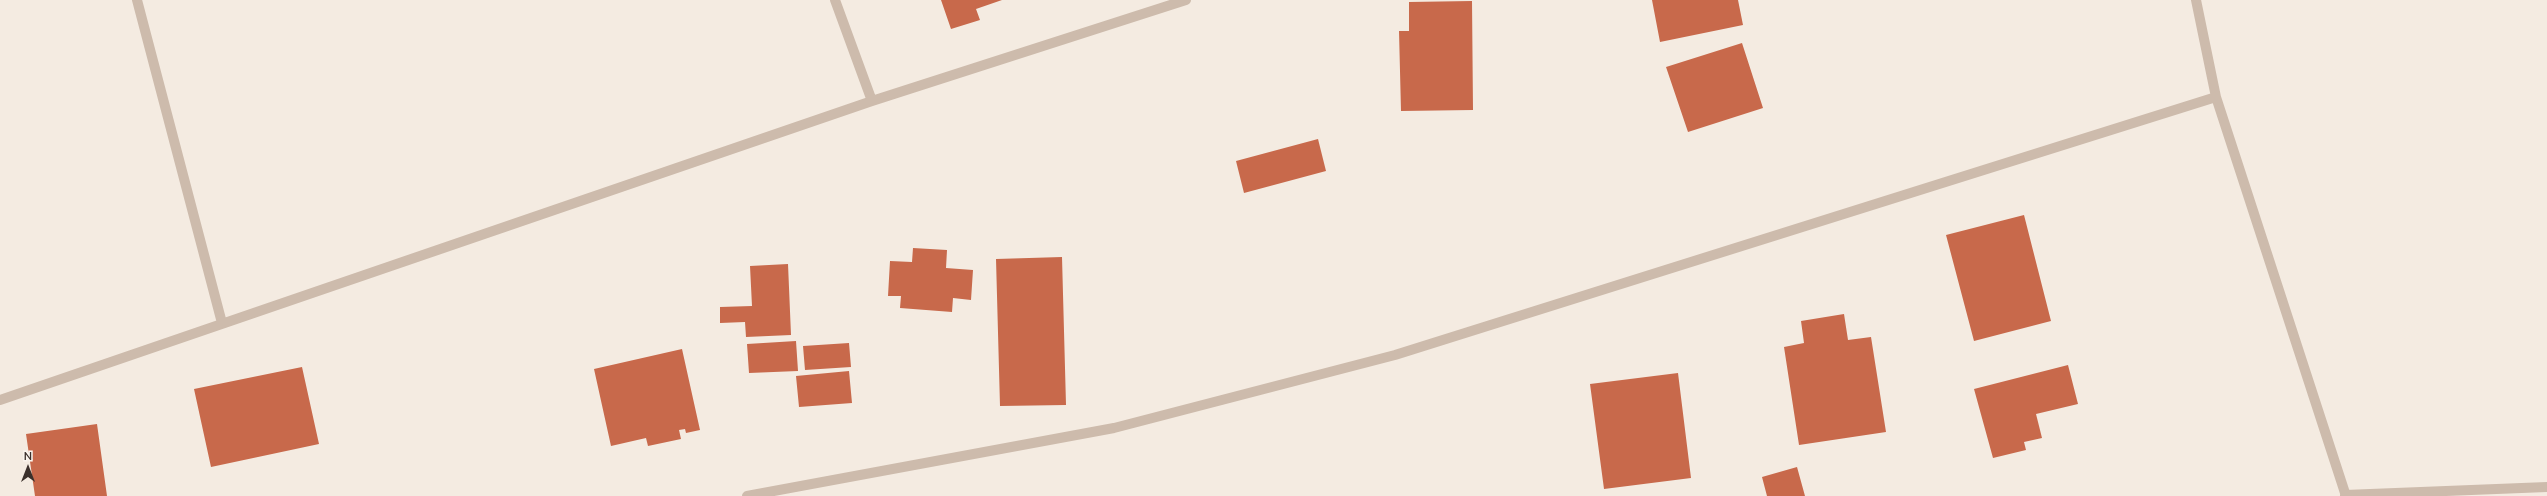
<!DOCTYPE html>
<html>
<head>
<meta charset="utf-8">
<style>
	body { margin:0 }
	#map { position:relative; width:2547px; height:496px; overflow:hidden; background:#f4ebe1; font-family:Mulish,sans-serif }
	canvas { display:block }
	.north { position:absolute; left:8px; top:448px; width:40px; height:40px; -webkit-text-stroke:3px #fbf5ee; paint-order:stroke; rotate:0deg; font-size:11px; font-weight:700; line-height:16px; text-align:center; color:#3b302b }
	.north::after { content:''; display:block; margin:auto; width:14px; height:18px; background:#3b302b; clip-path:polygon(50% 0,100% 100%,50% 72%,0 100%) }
</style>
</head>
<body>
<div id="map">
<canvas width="2547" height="496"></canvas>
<div class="north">N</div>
</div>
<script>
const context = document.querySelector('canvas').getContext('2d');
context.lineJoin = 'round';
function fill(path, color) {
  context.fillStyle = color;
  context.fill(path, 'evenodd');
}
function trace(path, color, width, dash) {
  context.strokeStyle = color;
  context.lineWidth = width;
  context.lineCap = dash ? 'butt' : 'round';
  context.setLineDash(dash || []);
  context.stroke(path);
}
fill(new Path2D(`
	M941,0H1002L976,9L980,20L951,29Z
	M1652,0H1738L1743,25L1660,42Z
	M1472,1L1473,110L1401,111L1399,31H1409V2Z
	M1742,43L1763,108L1688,132L1666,67Z
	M1318,139L1326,171L1244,193L1236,161Z
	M2024,215L2051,321L1974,341L1946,235Z
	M913,248L947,250L946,268L973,270L971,300L953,298L952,312L900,308L901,296H888L890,261L912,262Z
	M1062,257L1066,405L1000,406L996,259Z
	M788,264L791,335L746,337L745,322L720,323V307L752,306L750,266Z
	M1844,314L1848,340L1871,337L1886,432L1799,445L1784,347L1804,343L1801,321Z
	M796,341L798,371L749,373L747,344Z
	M849,343L851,367L805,370L803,346Z
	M682,349L700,430L686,433L685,429L679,430L681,439L648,446L646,438L611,446L594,369Z
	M2068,365L2078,404L2036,414L2042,438L2024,442L2026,450L1993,458L1974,389Z
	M302,367L319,444L211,467L194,389Z
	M849,371L852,403L799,407L796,376Z
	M1678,373L1691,478L1604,489L1590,384Z
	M97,424L107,496H35L26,434Z
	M1797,467L1805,496H1767L1762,477Z`), '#c8694b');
trace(new Path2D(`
	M137,0L222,323
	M835,0L872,101
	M2196,0L2216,97L2346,496
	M0,400L872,101L1186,0
	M2345,495L2547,487
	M747,496L1114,428L1395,355L2216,97`), '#cdbbac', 10);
</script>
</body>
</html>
